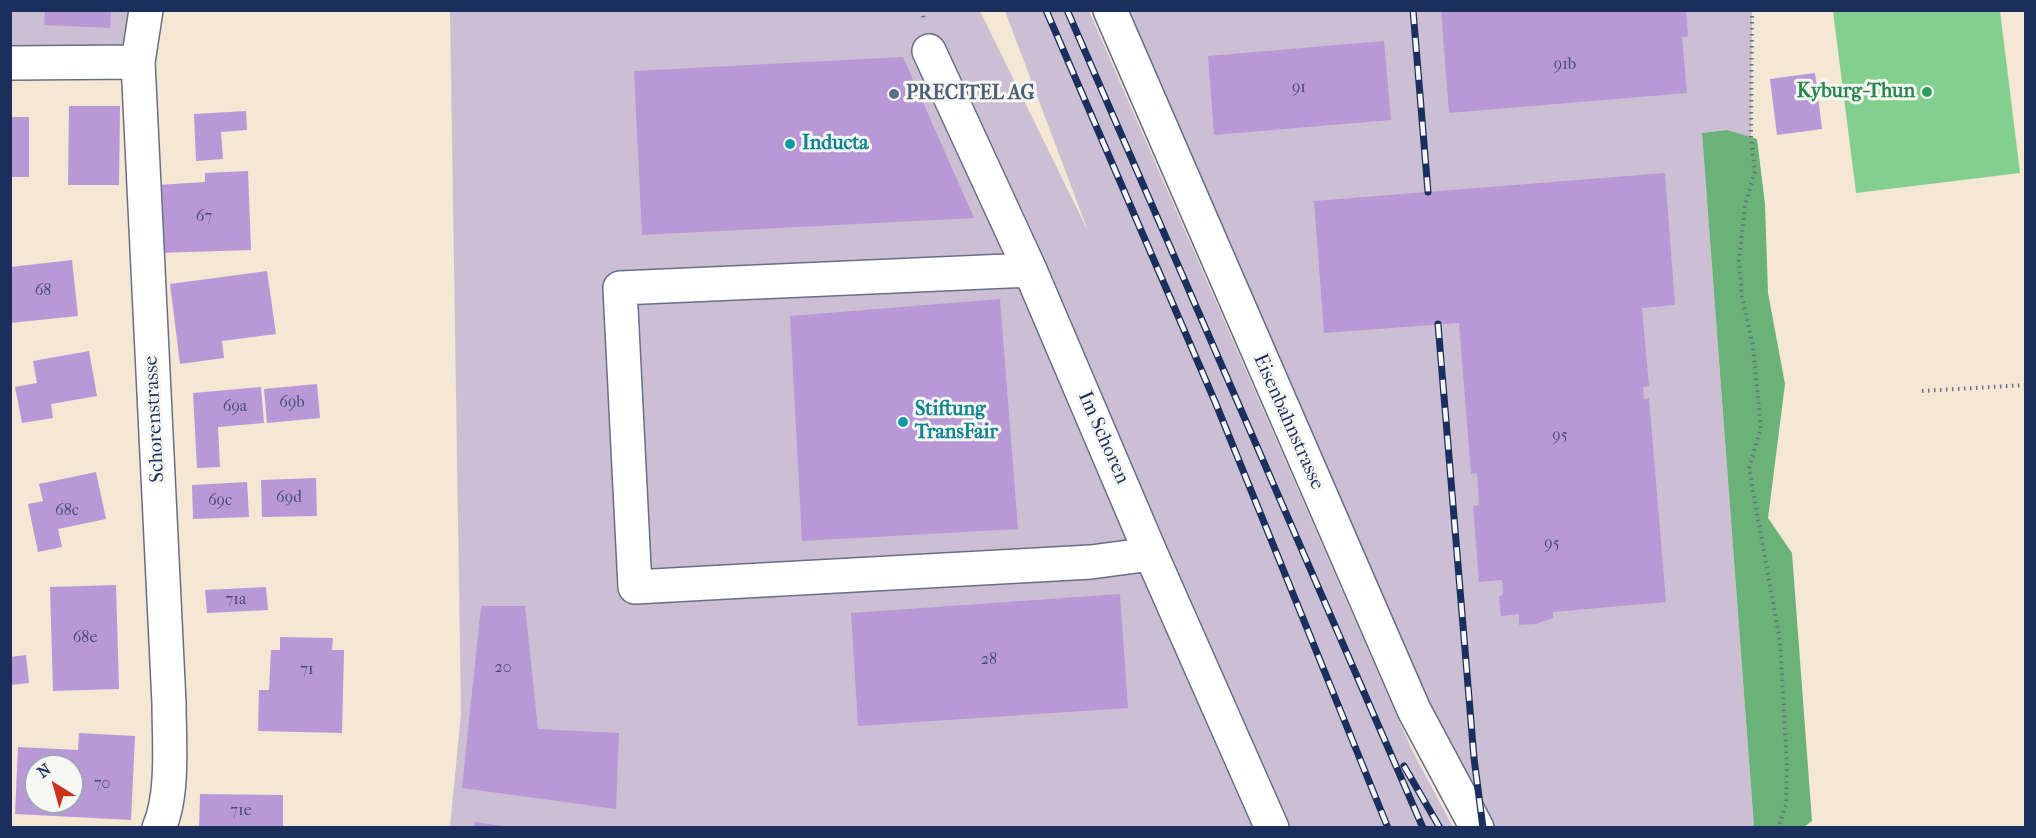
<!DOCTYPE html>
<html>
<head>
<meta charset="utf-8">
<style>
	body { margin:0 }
	#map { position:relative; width:2036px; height:838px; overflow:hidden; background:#f4e7d4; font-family:"IM FELL French Canon",serif }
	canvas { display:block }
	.frame { position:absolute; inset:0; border:12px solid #1b2f5e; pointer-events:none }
	.north { position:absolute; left:24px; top:754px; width:60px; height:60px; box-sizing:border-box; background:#f6f6f2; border:2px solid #9ea6b7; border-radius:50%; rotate:323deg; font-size:16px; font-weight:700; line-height:24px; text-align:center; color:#1b2f5e }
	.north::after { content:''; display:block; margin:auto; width:21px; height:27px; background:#c8321e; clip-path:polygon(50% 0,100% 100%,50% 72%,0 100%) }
</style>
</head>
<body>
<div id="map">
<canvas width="2036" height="838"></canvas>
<div class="frame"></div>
<div class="north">N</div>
</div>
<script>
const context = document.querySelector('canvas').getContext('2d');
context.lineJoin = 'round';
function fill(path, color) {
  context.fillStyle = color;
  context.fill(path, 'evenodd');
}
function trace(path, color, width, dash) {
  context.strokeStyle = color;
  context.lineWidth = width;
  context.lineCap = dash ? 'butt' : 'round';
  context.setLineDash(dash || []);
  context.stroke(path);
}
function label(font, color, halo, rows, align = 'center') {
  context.font = font + ' "IM FELL French Canon",serif';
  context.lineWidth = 6;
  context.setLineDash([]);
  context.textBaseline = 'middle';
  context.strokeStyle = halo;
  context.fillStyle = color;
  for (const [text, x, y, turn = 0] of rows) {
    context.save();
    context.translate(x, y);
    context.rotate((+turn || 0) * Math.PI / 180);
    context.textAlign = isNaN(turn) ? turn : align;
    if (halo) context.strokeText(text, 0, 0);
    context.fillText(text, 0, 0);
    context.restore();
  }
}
fill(new Path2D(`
	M10,11H145L138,62L11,63Z
	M450,11H980L1088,231L1005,11H1089L1396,714L1414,754L1453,827H450L461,713Z
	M1110,11H1752L1751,138L1727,130L1702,133L1754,827H1477Z`), '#ccbfd4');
fill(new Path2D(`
	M1833,11H2000L2020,173L1856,193Z`), '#83cf8d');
fill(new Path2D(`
	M1727,130L1757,139L1765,204L1768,293L1785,384L1768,518L1792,553L1812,821L1804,827H1754L1702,133Z`), '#6ab278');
fill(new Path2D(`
	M45,10H111L110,28L44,25Z
	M1441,10H1686L1688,37H1682L1687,93L1449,113Z
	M1384,41L1391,120L1214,135L1208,56Z
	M903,57L974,218L642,235L634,71Z
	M1815,73L1822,129L1777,135L1770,79Z
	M69,106H120L119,185H68Z
	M246,111L247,130L221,132L223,159L196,161L194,114Z
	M10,117H29V177H10Z
	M248,171L251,250L159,253L157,185L205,182V173Z
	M1665,173L1675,305L1642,308L1649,386L1643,387L1644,399L1649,398L1666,602L1553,612V618L1536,624L1519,625V614L1501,616L1499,597L1503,594L1502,580L1479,582L1473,506L1479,505L1477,473L1471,474L1459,323L1324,333L1314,201Z
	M72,260L78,316L10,323V267Z
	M267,271L276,334L222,341L224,358L180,364L170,284Z
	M1000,299L1018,529L802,541L790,316Z
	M89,351L97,396L51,404L53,418L22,423L15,387L37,383L33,361Z
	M317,384L320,418L267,423L264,389Z
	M261,387L264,423L218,427L220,467L197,468L193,393Z
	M96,472L106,519L58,529L62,547L38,552L28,504L43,501L39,484Z
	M316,478L317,516L262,517L261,480Z
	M247,482L249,517L193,519L192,485Z
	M116,585L119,689L53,691L50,587Z
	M266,587L268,610L207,613L205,590Z
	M1120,594L1128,708L858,726L851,613Z
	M481,606H525L538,729L619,733L616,809L462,788Z
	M280,637L333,638L332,650H344L342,733L258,731L259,690H269L271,650H280Z
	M26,655L29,683L10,685V657Z
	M79,733L135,736L131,820L15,814L18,747L78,750ZM36,766H72V802H36Z
	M200,794L283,795V828H199Z
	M475,822L503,826V828H474Z`), '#b898d7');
const minor = new Path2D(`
	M146,10L138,62L169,703C169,740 174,794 159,828
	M1110,10L1414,710L1477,828
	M929,51L1030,270L1151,554L1272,828
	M10,63L138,62
	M1030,270L620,288L635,587L1091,562L1151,554`);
trace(minor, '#676f87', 36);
trace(new Path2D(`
	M922,10L924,21
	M1752,10L1751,138L1755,171L1745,205L1739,260L1742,297L1753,346L1761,428L1749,468L1780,642L1787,765L1786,805L1778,828
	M1922,391L2026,385`), '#676f87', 4, [1.5, 4.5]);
trace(minor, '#fff', 33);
const rail = new Path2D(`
	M1046,10L1216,404L1388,828
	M1067,10L1423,828
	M1413,10L1428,192
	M1438,324L1474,758L1483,828
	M1404,766L1440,828`);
trace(rail, '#1b2f5e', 7);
trace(rail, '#f6f6f2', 4.5, [14]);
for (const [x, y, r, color] of [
	[1927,92,6,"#2e9e5b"],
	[894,94,6,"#5c6f8a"],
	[790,144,6,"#0f9aa8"],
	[903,422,6,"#0f9aa8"]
]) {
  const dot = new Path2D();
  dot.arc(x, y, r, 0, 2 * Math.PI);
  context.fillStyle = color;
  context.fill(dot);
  trace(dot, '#f6f6f2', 2);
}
label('16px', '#42497c', null, [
	["91b",1565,65],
	["91",1299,88],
	["67",204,217],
	["68",43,291],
	["69b",292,403],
	["69a",235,407],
	["95",1560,436],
	["69d",289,498],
	["69c",220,501],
	["68c",67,511],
	["95",1552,544],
	["71a",236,600],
	["68e",85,638],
	["28",989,660],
	["20",503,668],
	["71",307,670],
	["70",102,784],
	["71e",241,811]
]);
label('bold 20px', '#27864d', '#f6f6f2', [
	["Kyburg-Thun",1915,92]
], 'right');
label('bold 20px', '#4e5e75', '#f6f6f2', [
	["PRECITEL AG",906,94]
], 'left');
label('bold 20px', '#0d838f', '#f6f6f2', [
	["Inducta",802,144],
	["Stiftung",915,410],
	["TransFair",915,433]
], 'left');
label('20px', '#1b2f5e', '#f6f6f2', [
	["Schorenstrasse",155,419,-93],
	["Eisenbahnstrasse",1288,422,66],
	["Im Schoren",1103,438,66]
]);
</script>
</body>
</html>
